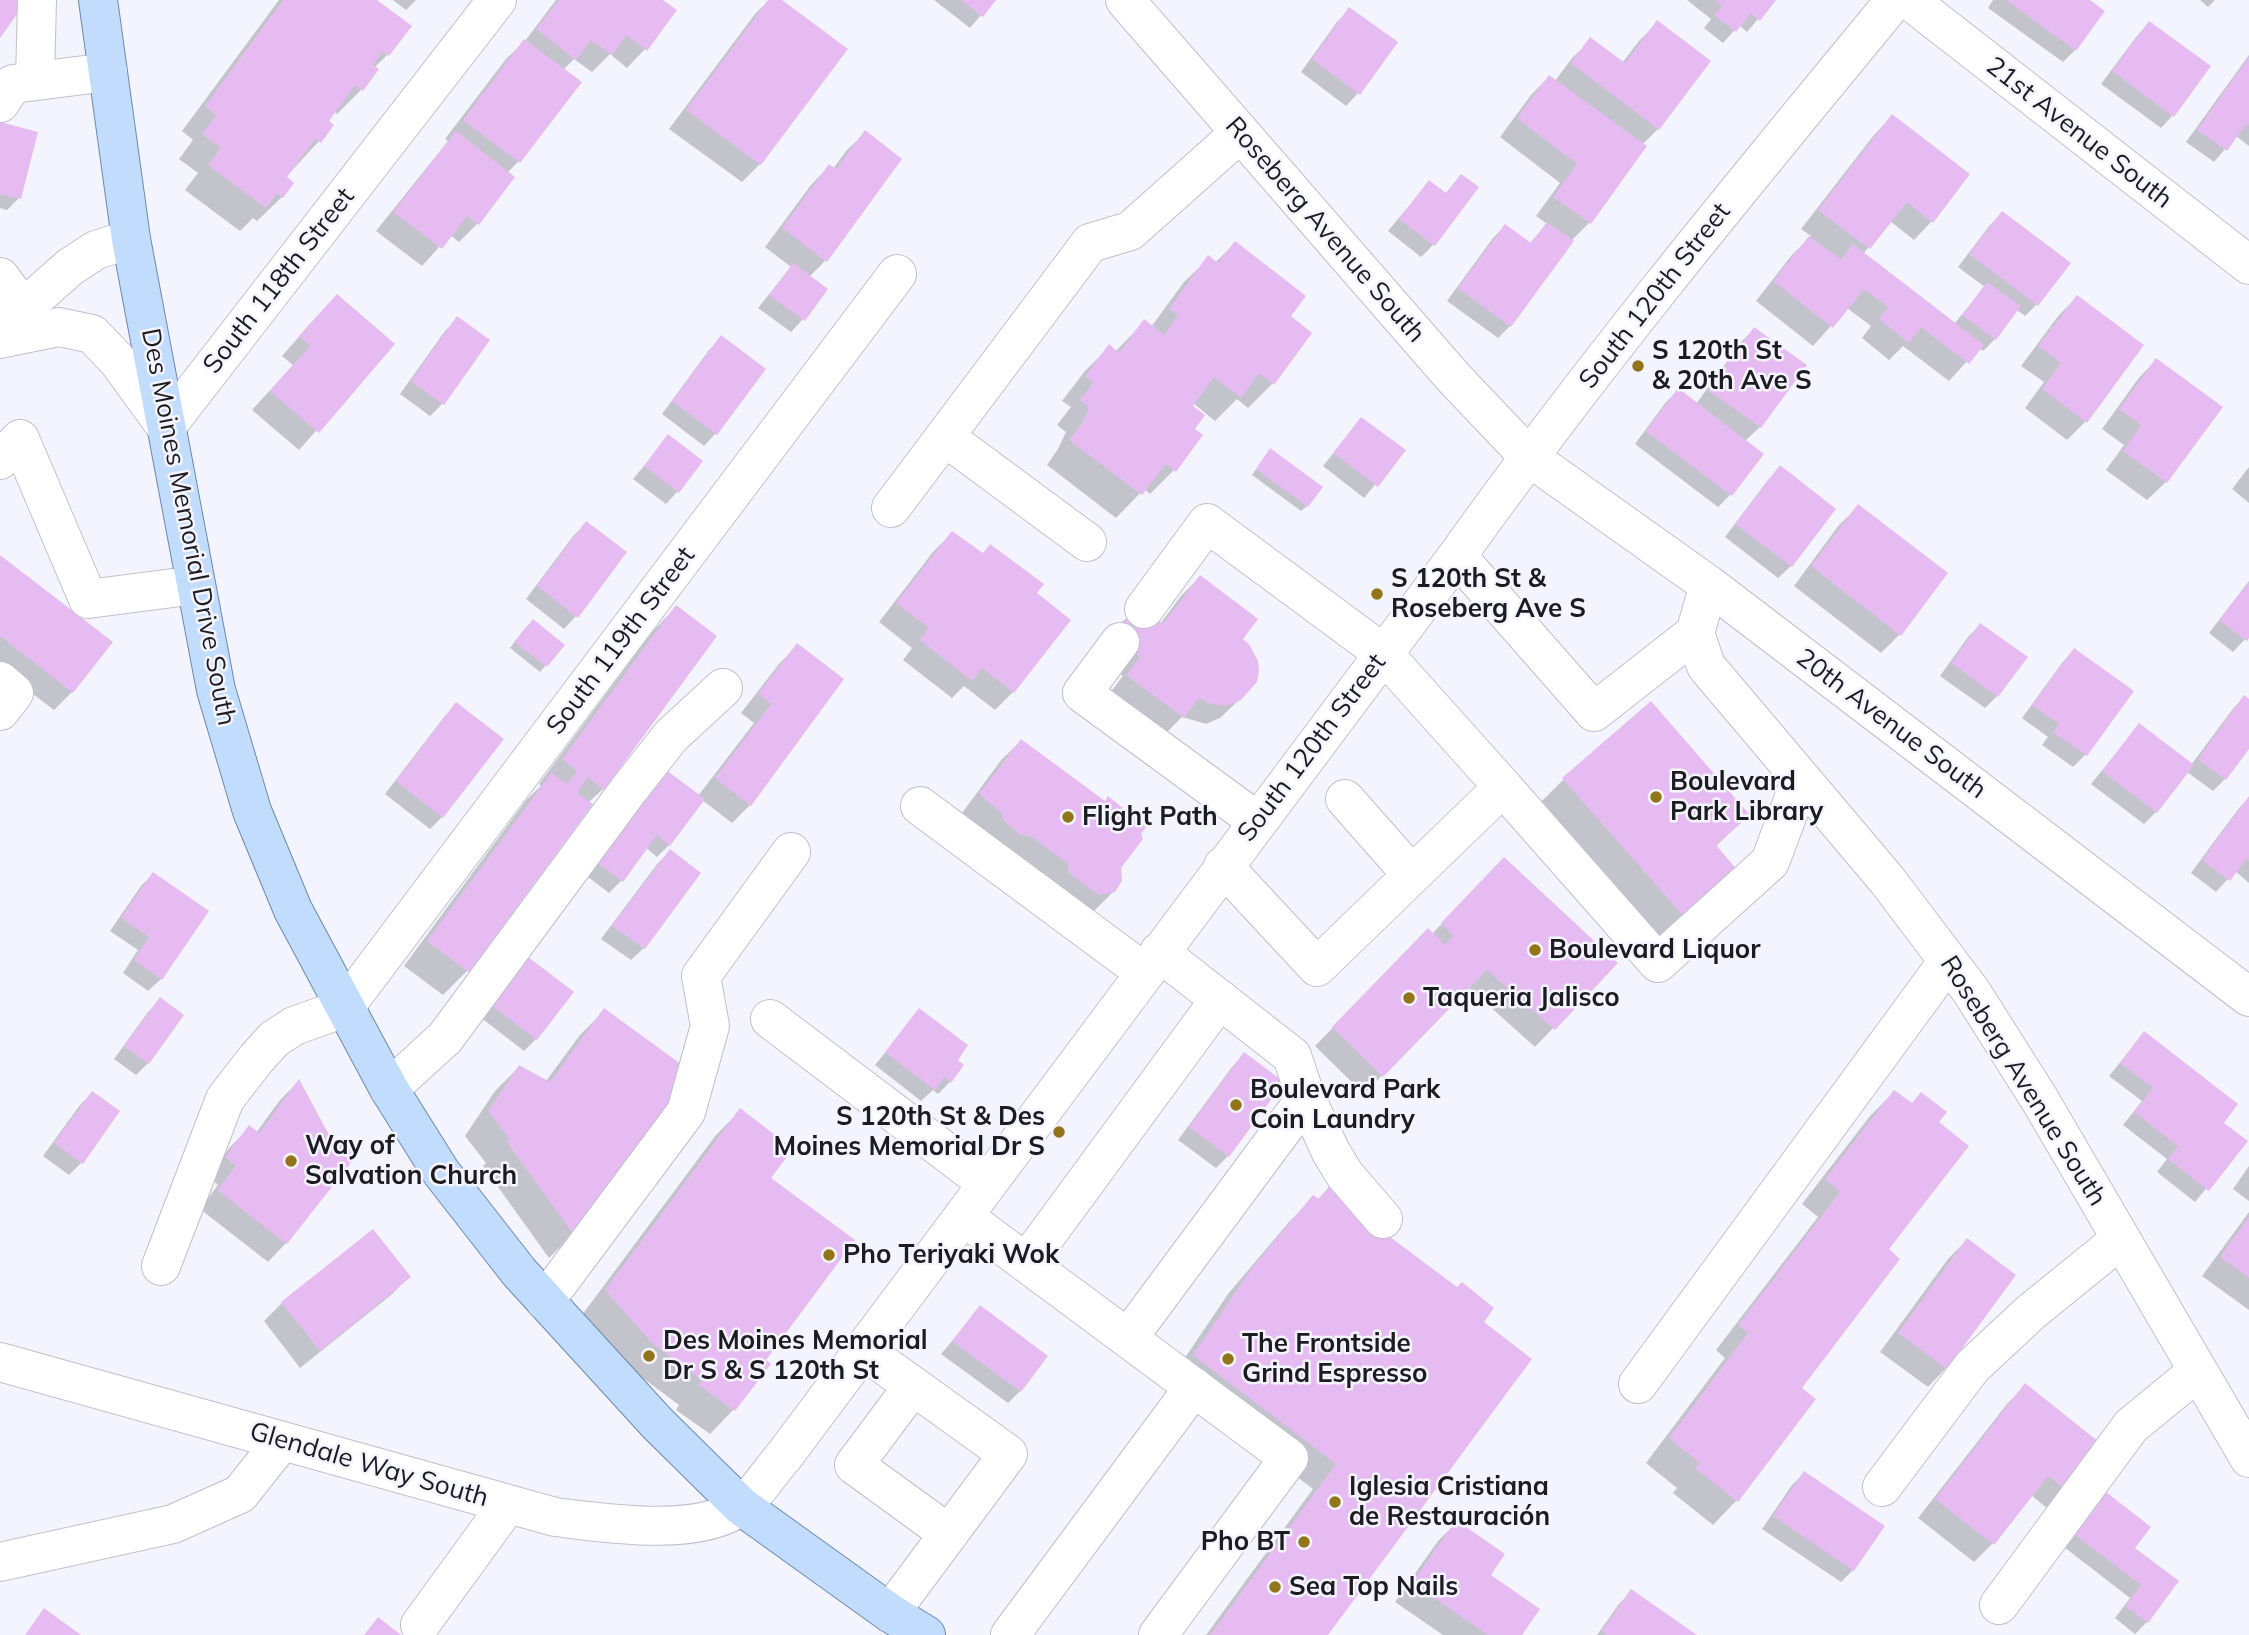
<!DOCTYPE html>
<html>
<head>
<meta charset="utf-8">
<style>
	body { margin:0 }
	canvas { display:block; background:#f4f4fe }
</style>
</head>
<body>
<canvas width="2249" height="1635"></canvas>
<script>
const context = document.querySelector('canvas').getContext('2d');
context.lineJoin = 'round';
function fill(path, color) {
  context.fillStyle = color;
  context.fill(path, 'evenodd');
}
function trace(path, color, width, dash) {
  context.strokeStyle = color;
  context.lineWidth = width;
  context.lineCap = dash ? 'butt' : 'round';
  context.setLineDash(dash || []);
  context.stroke(path);
}
function label(font, color, halo, rows, align = 'center') {
  context.font = font + ' Mulish,sans-serif';
  context.lineWidth = 5;
  context.setLineDash([]);
  context.textBaseline = 'middle';
  context.strokeStyle = halo;
  context.fillStyle = color;
  for (const [text, x, y, turn = 0] of rows) {
    context.save();
    context.translate(x, y);
    context.rotate((+turn || 0) * Math.PI / 180);
    context.textAlign = isNaN(turn) ? turn : align;
    if (halo) context.strokeText(text, 0, 0);
    context.fillText(text, 0, 0);
    context.restore();
  }
}
fill(new Path2D(`
	M279,0H374L388,54L374,68L361,90L337,114L334,111L326,122L319,141L285,178L282,197L257,221L253,218L240,231L185,190L198,173L179,159L193,140L182,131Z
	M393,0H416L406,10Z
	M556,0H660L645,49L627,68L610,54L592,72L574,59L563,70L579,82L518,162L507,173L477,224L459,242L450,235L422,266L376,231L448,141L445,139L506,59L525,41Z
	M769,0H779L760,164L742,182L669,129L755,14Z
	M934,0H994L970,28Z
	M1687,0H1774L1747,32L1739,25L1723,43L1704,28L1711,19Z
	M1993,0H2087L2075,50L2063,62L1988,8Z
	M2200,0H2215L2208,7Z
	M1350,9L1358,93L1346,106L1301,72L1337,22Z
	M1658,22V129L1642,145L1589,223L1571,241L1510,326L1498,338L1447,301L1493,238L1505,226L1529,244L1547,224L1536,216L1560,183L1500,137L1531,95L1549,77L1555,81L1572,58L1591,40L1622,63L1639,41Z
	M2149,23L2173,115L2161,128L2101,84L2137,36Z
	M2249,55V146L2236,136L2214,162L2186,142Z
	M1892,116L1932,221L1914,240L1890,221L1863,254L1954,324L1985,287L1958,267L1990,225L2002,213L2037,304L2025,316L2017,310L1995,339L1983,351L1979,348L1949,381L1903,346L1889,360L1862,338L1871,326L1847,308L1813,346L1756,301L1791,256L1811,236L1801,229L1874,135Z
	M0,124L19,198L7,210L0,208Z
	M865,133L825,261L809,277L803,319L791,332L758,308L791,267L765,247L811,185L829,166L833,169L846,151Z
	M1461,176L1477,188L1433,245L1421,257L1388,231L1429,182L1445,194Z
	M1235,243L1288,316L1272,384L1248,408L1237,399L1215,421L1193,403L1190,406L1192,429L1174,470L1150,494L1144,489L1116,518L1047,465L1058,449L1066,432L1057,425L1071,407L1062,401L1085,371L1109,347L1115,352L1144,322L1151,327L1184,282L1209,258L1215,263Z
	M2077,297L2085,422L2067,440L2025,408L2044,382L2021,366L2059,315Z
	M319,314L393,344L299,450L252,410L293,365L282,356Z
	M457,319L488,341L442,404L430,416L400,394L445,331Z
	M1754,329L1805,365L1760,427L1745,441L1761,454L1730,495L1718,507L1635,444L1666,402L1678,390L1696,404L1742,341Z
	M721,338L716,433L704,446L662,414L709,350Z
	M2156,360L2220,407L2166,482L2147,500L2106,470L2124,445L2102,429L2138,379Z
	M1361,419L1403,451L1364,498L1323,466Z
	M668,437L678,491L666,504L633,479Z
	M1265,456L1307,506L1301,511L1252,475Z
	M1780,467L1834,509L1791,566L1778,578L1725,537L1768,480Z
	M2249,467V503L2232,489Z
	M1858,507L1900,634L1881,653L1794,586L1839,525Z
	M587,523L576,616L564,629L526,599L574,535Z
	M952,533L1035,594L1013,692L995,710L964,686L952,698L903,660L912,648L879,622L933,552Z
	M0,557L72,692L54,710L0,669Z
	M1200,577L1240,699L1220,718L1206,724L1182,717L1164,735L1109,694L1123,676L1096,656L1119,625L1138,607L1160,624L1181,596Z
	M2249,581V635L2233,652L2209,633Z
	M676,607L603,789L588,803L591,805L467,971L443,995L404,966L527,799L541,786L539,784L652,632Z
	M1980,625L2025,658L1997,696L1985,708L1940,676L1968,637Z
	M527,626L563,645L540,672L510,648Z
	M797,646L750,805L732,823L702,800L669,845L657,857L645,847L621,881L609,893L579,870L698,796L754,723L741,713L779,664Z
	M2074,650L2131,692L2085,755L2073,767L2042,745L2048,737L2022,718L2062,663Z
	M2244,697L2249,701V746L2225,779L2213,791L2187,772L2156,812L2144,824L2091,784L2139,725L2191,765L2232,710Z
	M1650,704L1748,815L1715,847L1736,871L1659,941L1539,804L1563,780Z
	M456,705L442,817L430,829L385,794L444,717Z
	M1021,741L1119,868L1114,891L1095,910L1079,913L962,813L1002,759Z
	M2249,798V883L2235,871L2216,892L2191,873L2239,808Z
	M670,851L698,873L644,948L631,960L601,939L658,863Z
	M153,874L161,979L148,991L123,973L138,950L110,931L141,886Z
	M1486,877L1615,963L1535,1047L1468,987L1364,1094L1315,1046L1428,931L1432,934Z
	M507,964L536,1039L524,1051L471,1010Z
	M160,1000L148,1063L136,1075L114,1059L148,1012Z
	M604,1011L573,1234L549,1258L483,1166L486,1163L465,1136L495,1091L519,1067L546,1081L580,1035Z
	M919,1011L955,1060L950,1082L938,1094L933,1090L921,1101L875,1065Z
	M2144,1033L2222,1123L2245,1141L2195,1202L2157,1172L2167,1159L2123,1125L2142,1101L2109,1076Z
	M1244,1054L1228,1156L1216,1168L1178,1140L1232,1067Z
	M298,1082L286,1243L268,1262L200,1209L218,1185L208,1176L231,1146L249,1128L256,1133L280,1100Z
	M1894,1092L1937,1122L1887,1249L1800,1388L1737,1500L1713,1525L1673,1493L1677,1488L1646,1463L1725,1358L1716,1350L1818,1217L1802,1204L1870,1116Z
	M92,1093L82,1162L69,1175L43,1156L80,1105Z
	M740,1111L769,1179L763,1360L734,1409L710,1434L676,1410L679,1405L628,1367L582,1315L716,1135Z
	M2249,1166V1201L2233,1189Z
	M1330,1187L1482,1323L1326,1635H1206L1313,1489L1170,1380L1228,1294L1289,1222L1314,1197L1317,1200Z
	M2249,1212V1310L2202,1276Z
	M373,1231L409,1277L391,1295L300,1368L264,1321L282,1303Z
	M1967,1240L2014,1275L1946,1368L1928,1387L1880,1352L1948,1259Z
	M980,1308L1020,1391L1008,1403L941,1354Z
	M2025,1386L2102,1446L2047,1508L2031,1495L1992,1544L1974,1562L1918,1518L2007,1404Z
	M1804,1473L1882,1527L1853,1570L1841,1582L1762,1529L1792,1485Z
	M2094,1507L2132,1548L2177,1582L2147,1622L2135,1634L2115,1618L2130,1598L2064,1547Z
	M1456,1523L1489,1576L1520,1635H1443L1395,1602L1438,1541Z
	M1631,1592L1693,1635H1597L1619,1604Z`), '#0003');
fill(new Path2D(`
	M0,0H22L25,3L0,38Z
	M283,0H377L412,26L389,56L383,51L373,65L379,69L363,91L355,85L329,121L334,125L321,143L315,139L287,177L294,183L283,198L277,193L266,208L208,165L221,148L202,134L216,115L205,106Z
	M559,0H663L677,10L647,51L627,35L612,55L591,40L576,60L536,29Z
	M768,0H782L848,49L761,165L686,110Z
	M961,0H996L983,17Z
	M1715,0H1776L1760,21L1751,13L1736,32L1714,15L1722,6Z
	M2006,0H2090L2105,11L2076,51Z
	M1349,7L1398,42L1360,95L1312,59Z
	M1657,20L1711,61L1659,130L1571,63L1590,37L1625,63Z
	M2149,21L2211,66L2174,117L2112,71Z
	M524,39L582,82L520,163L463,120Z
	M2249,57V125L2247,123L2227,151L2197,130Z
	M1549,75L1647,146L1591,224L1553,197L1577,164L1517,118Z
	M1892,114L1970,174L1933,223L1907,202L1870,249L1818,210Z
	M0,122L38,132L21,199L0,194Z
	M865,130L902,159L827,262L782,228L829,164L836,169Z
	M456,131L515,177L479,225L467,216L442,249L393,212Z
	M1461,174L1479,187L1435,246L1399,219L1429,180L1446,193Z
	M2002,211L2071,263L2038,306L1969,254Z
	M1547,222L1574,241L1511,327L1458,288L1505,224L1531,243Z
	M1809,236L1841,260L1853,244L1984,345L1969,364L1921,327L1909,343L1879,319L1888,307L1864,289L1833,328L1773,281Z
	M1235,241L1306,296L1291,316L1312,333L1274,385L1259,373L1241,398L1214,377L1193,406L1205,415L1195,429L1203,435L1176,472L1166,464L1142,495L1069,440L1082,423L1089,407L1080,400L1093,383L1085,376L1109,344L1119,353L1144,319L1164,335L1178,315L1169,309L1208,255L1218,263Z
	M793,263L828,289L805,321L769,295Z
	M1987,282L2021,306L1996,340L1962,315Z
	M337,294L395,344L319,433L270,391L310,346L299,336Z
	M2077,295L2144,345L2087,423L2042,389L2061,363L2038,346Z
	M457,316L490,340L444,405L411,381Z
	M1754,327L1807,365L1761,428L1708,390Z
	M721,335L766,369L717,435L672,401Z
	M2156,358L2223,407L2167,483L2123,451L2141,425L2119,409Z
	M1678,388L1764,454L1732,496L1646,431Z
	M1361,417L1406,450L1378,487L1333,453Z
	M668,434L703,461L679,493L644,466Z
	M1270,448L1323,487L1308,507L1256,469Z
	M1780,465L1836,509L1792,567L1735,524Z
	M1858,504L1948,573L1901,636L1811,566Z
	M586,521L627,552L578,618L537,586Z
	M952,531L983,553L990,544L1044,584L1037,593L1071,620L1014,693L982,668L972,681L920,640L929,628L896,603Z
	M0,555L113,642L73,693L0,636Z
	M1200,575L1258,619L1243,639L1249,644L1258,661L1259,671L1257,682L1241,700L1226,706L1207,703L1199,698L1184,718L1126,675L1140,657L1113,637L1137,605L1163,624Z
	M2249,582V638L2247,641L2219,620Z
	M676,605L717,636L604,790L588,777L577,793L593,804L469,972L427,941L551,773L567,784L577,771L562,759Z
	M533,619L565,645L547,667L514,642Z
	M1980,623L2028,657L1998,697L1951,663Z
	M797,643L844,679L751,806L715,778L771,704L758,694Z
	M2074,648L2134,691L2087,756L2053,732L2059,724L2032,705Z
	M2244,695L2249,699V749L2226,780L2198,759Z
	M1651,701L1750,815L1716,845L1738,871L1685,918L1562,778Z
	M456,702L504,739L443,818L396,781Z
	M2139,723L2194,765L2157,813L2102,771Z
	M1021,739L1105,801L1108,796L1146,827L1141,834L1143,839L1121,868L1122,881L1115,892L1098,895L1068,872L1069,864L1032,837L1021,835L1003,820L1002,813L979,794Z
	M658,764L705,799L670,846L657,835L623,882L590,857Z
	M2249,796V861L2246,859L2230,881L2202,860Z
	M670,849L701,873L645,949L612,926Z
	M1504,857L1618,963L1555,1030L1487,970L1383,1077L1332,1027L1428,928L1445,945L1453,936L1441,923Z
	M153,872L209,911L162,980L134,960L149,937L121,918Z
	M519,950L574,992L537,1040L482,998Z
	M160,997L184,1015L149,1064L124,1046Z
	M604,1008L693,1073L574,1235L506,1141L509,1138L488,1111L519,1065L550,1082Z
	M919,1008L968,1045L958,1060L964,1065L951,1083L944,1077L935,1090L885,1052Z
	M2144,1031L2238,1104L2224,1123L2248,1141L2209,1191L2168,1159L2178,1146L2134,1112L2153,1088L2120,1063Z
	M1244,1052L1284,1082L1229,1157L1189,1127Z
	M299,1079L328,1133L357,1155L287,1244L217,1190L236,1166L225,1157L249,1125L259,1133Z
	M1894,1090L1912,1103L1921,1092L1947,1112L1939,1122L1969,1146L1889,1249L1900,1259L1802,1388L1816,1399L1738,1502L1695,1468L1700,1463L1669,1438L1748,1333L1738,1325L1840,1192L1825,1179Z
	M92,1091L120,1111L83,1164L54,1143Z
	M740,1108L793,1149L771,1178L855,1240L766,1360L771,1364L735,1411L699,1385L702,1380L652,1343L605,1290Z
	M1330,1185L1366,1219L1457,1287L1462,1282L1494,1308L1484,1322L1532,1359L1328,1635H1210L1336,1464L1193,1355L1252,1268L1313,1195L1319,1199Z
	M2249,1217V1278L2220,1257Z
	M373,1229L411,1277L320,1351L281,1302Z
	M1967,1238L2016,1275L1947,1369L1898,1333Z
	M980,1305L1048,1356L1021,1392L952,1341Z
	M2025,1383L2104,1446L2067,1491L2048,1476L1994,1545L1935,1499Z
	M1804,1471L1885,1526L1854,1571L1773,1516Z
	M2106,1492L2151,1527L2135,1548L2179,1581L2148,1623L2125,1606L2141,1585L2074,1534Z
	M1456,1520L1505,1554L1491,1575L1540,1609L1522,1635H1488L1412,1583Z
	M1631,1589L1697,1635H1607L1602,1631Z
	M44,1608L81,1635H25Z
	M378,1617L401,1635H364Z`), '#e6bbf2');
const minor = new Path2D(`
	M1125,0L1453,377L1529,457L1709,585L2249,997
	M1909,0L2249,265
	M35,81L37,0
	M0,103L13,84L108,72
	M0,277L23,308
	M0,329L70,267L96,250L131,239
	M0,339L59,327L92,334L118,361L166,427L497,0
	M945,437L1087,542
	M0,460L20,439L88,599L196,585
	M891,508L1090,243L1130,231L1240,133
	M1457,556L1594,712L1695,633
	M1709,585L1695,633L1706,666L1887,880L1971,991L2040,1100L2249,1458
	M1144,609L1207,523L1383,653L1503,787L1317,967L1223,866
	M1120,642L1082,693L1257,821
	M0,681L14,693L0,711
	M1503,787L1658,963L1770,862L1801,779
	M1345,799L1412,875
	M920,806L1144,972
	M1159,952L1292,1056L1306,1098L1331,1152L1345,1175L1383,1219
	M770,1019L987,1183
	M389,1089L445,1038L627,792L671,736L723,688
	M963,1216L1289,1458L1158,1635
	M1026,1263L1220,999
	M161,1266L225,1099L256,1059L274,1039L294,1026L344,1008L897,274
	M545,1301L686,1112L710,1026L701,976L791,852
	M1128,1338L1306,1098
	M863,1350L1008,1454L890,1613
	M0,1362L555,1517C605,1523 699,1538 741,1506C755,1496 772,1469 784,1456L1457,556C1594,364 1745,182 1895,0
	M1638,1384L1948,961
	M913,1386L854,1465L949,1534
	M1882,1487L1972,1367L2031,1312L2121,1239
	M0,1562L173,1524L240,1494L282,1441
	M1999,1605L2131,1426L2198,1371
	M420,1625L508,1504
	M1010,1635L1194,1387`);
const major = new Path2D(`
	M98,0L131,239L216,690L252,811L293,910L389,1089L441,1172L519,1272L657,1423L741,1506L890,1613L926,1635`);
trace(minor, '#c0c0cd', 40);
trace(major, '#6c89ae', 40);
trace(minor, '#fff', 38);
trace(major, '#c1dcfc', 38);
for (const [x, y, r, color] of [
	[1638,366,7,"#92741b"],
	[1377,594,7,"#92741b"],
	[1656,797,7,"#92741b"],
	[1068,817,7,"#92741b"],
	[1535,950,7,"#92741b"],
	[1409,998,7,"#92741b"],
	[1236,1105,7,"#92741b"],
	[1059,1132,7,"#92741b"],
	[291,1161,7,"#92741b"],
	[829,1255,7,"#92741b"],
	[649,1356,7,"#92741b"],
	[1228,1359,7,"#92741b"],
	[1335,1502,7,"#92741b"],
	[1304,1542,7,"#92741b"],
	[1275,1587,7,"#92741b"]
]) {
  const dot = new Path2D();
  dot.arc(x, y, r, 0, 2 * Math.PI);
  context.fillStyle = color;
  context.fill(dot);
  trace(dot, '#f4f4fe', 2.5);
}
label('26px', '#1b1b20', '#f4f4fe', [
	["21st Avenue South",2079,133,38],
	["Roseberg Avenue South",1325,230,49],
	["South 118th Street",279,281,-52],
	["South 120th Street",1655,296,-52],
	["Des Moines Memorial Drive South",188,527,79],
	["South 119th Street",621,641,-53],
	["20th Avenue South",1891,724,37],
	["South 120th Street",1312,748,-53],
	["Roseberg Avenue South",2023,1081,58],
	["Glendale Way South",369,1465,16]
]);
label('bold 26px', '#1b1b20', '#f4f4fe', [
	["S 120th St",1652,351],
	["& 20th Ave S",1652,381],
	["S 120th St &",1391,579],
	["Roseberg Ave S",1391,609],
	["Boulevard",1670,782],
	["Park Library",1670,812],
	["Flight Path",1082,817],
	["Boulevard Liquor",1549,950],
	["Taqueria Jalisco",1423,998],
	["Boulevard Park",1250,1090],
	["Coin Laundry",1250,1120],
	["S 120th St & Des",1045,1117,"right"],
	["Moines Memorial Dr S",1045,1147,"right"],
	["Way of",305,1146],
	["Salvation Church",305,1176],
	["Pho Teriyaki Wok",843,1255],
	["Des Moines Memorial",663,1341],
	["Dr S & S 120th St",663,1371],
	["The Frontside",1242,1344],
	["Grind Espresso",1242,1374],
	["Iglesia Cristiana",1349,1487],
	["de Restauración",1349,1517],
	["Pho BT",1290,1542,"right"],
	["Sea Top Nails",1289,1587]
], 'left');
</script>
</body>
</html>
